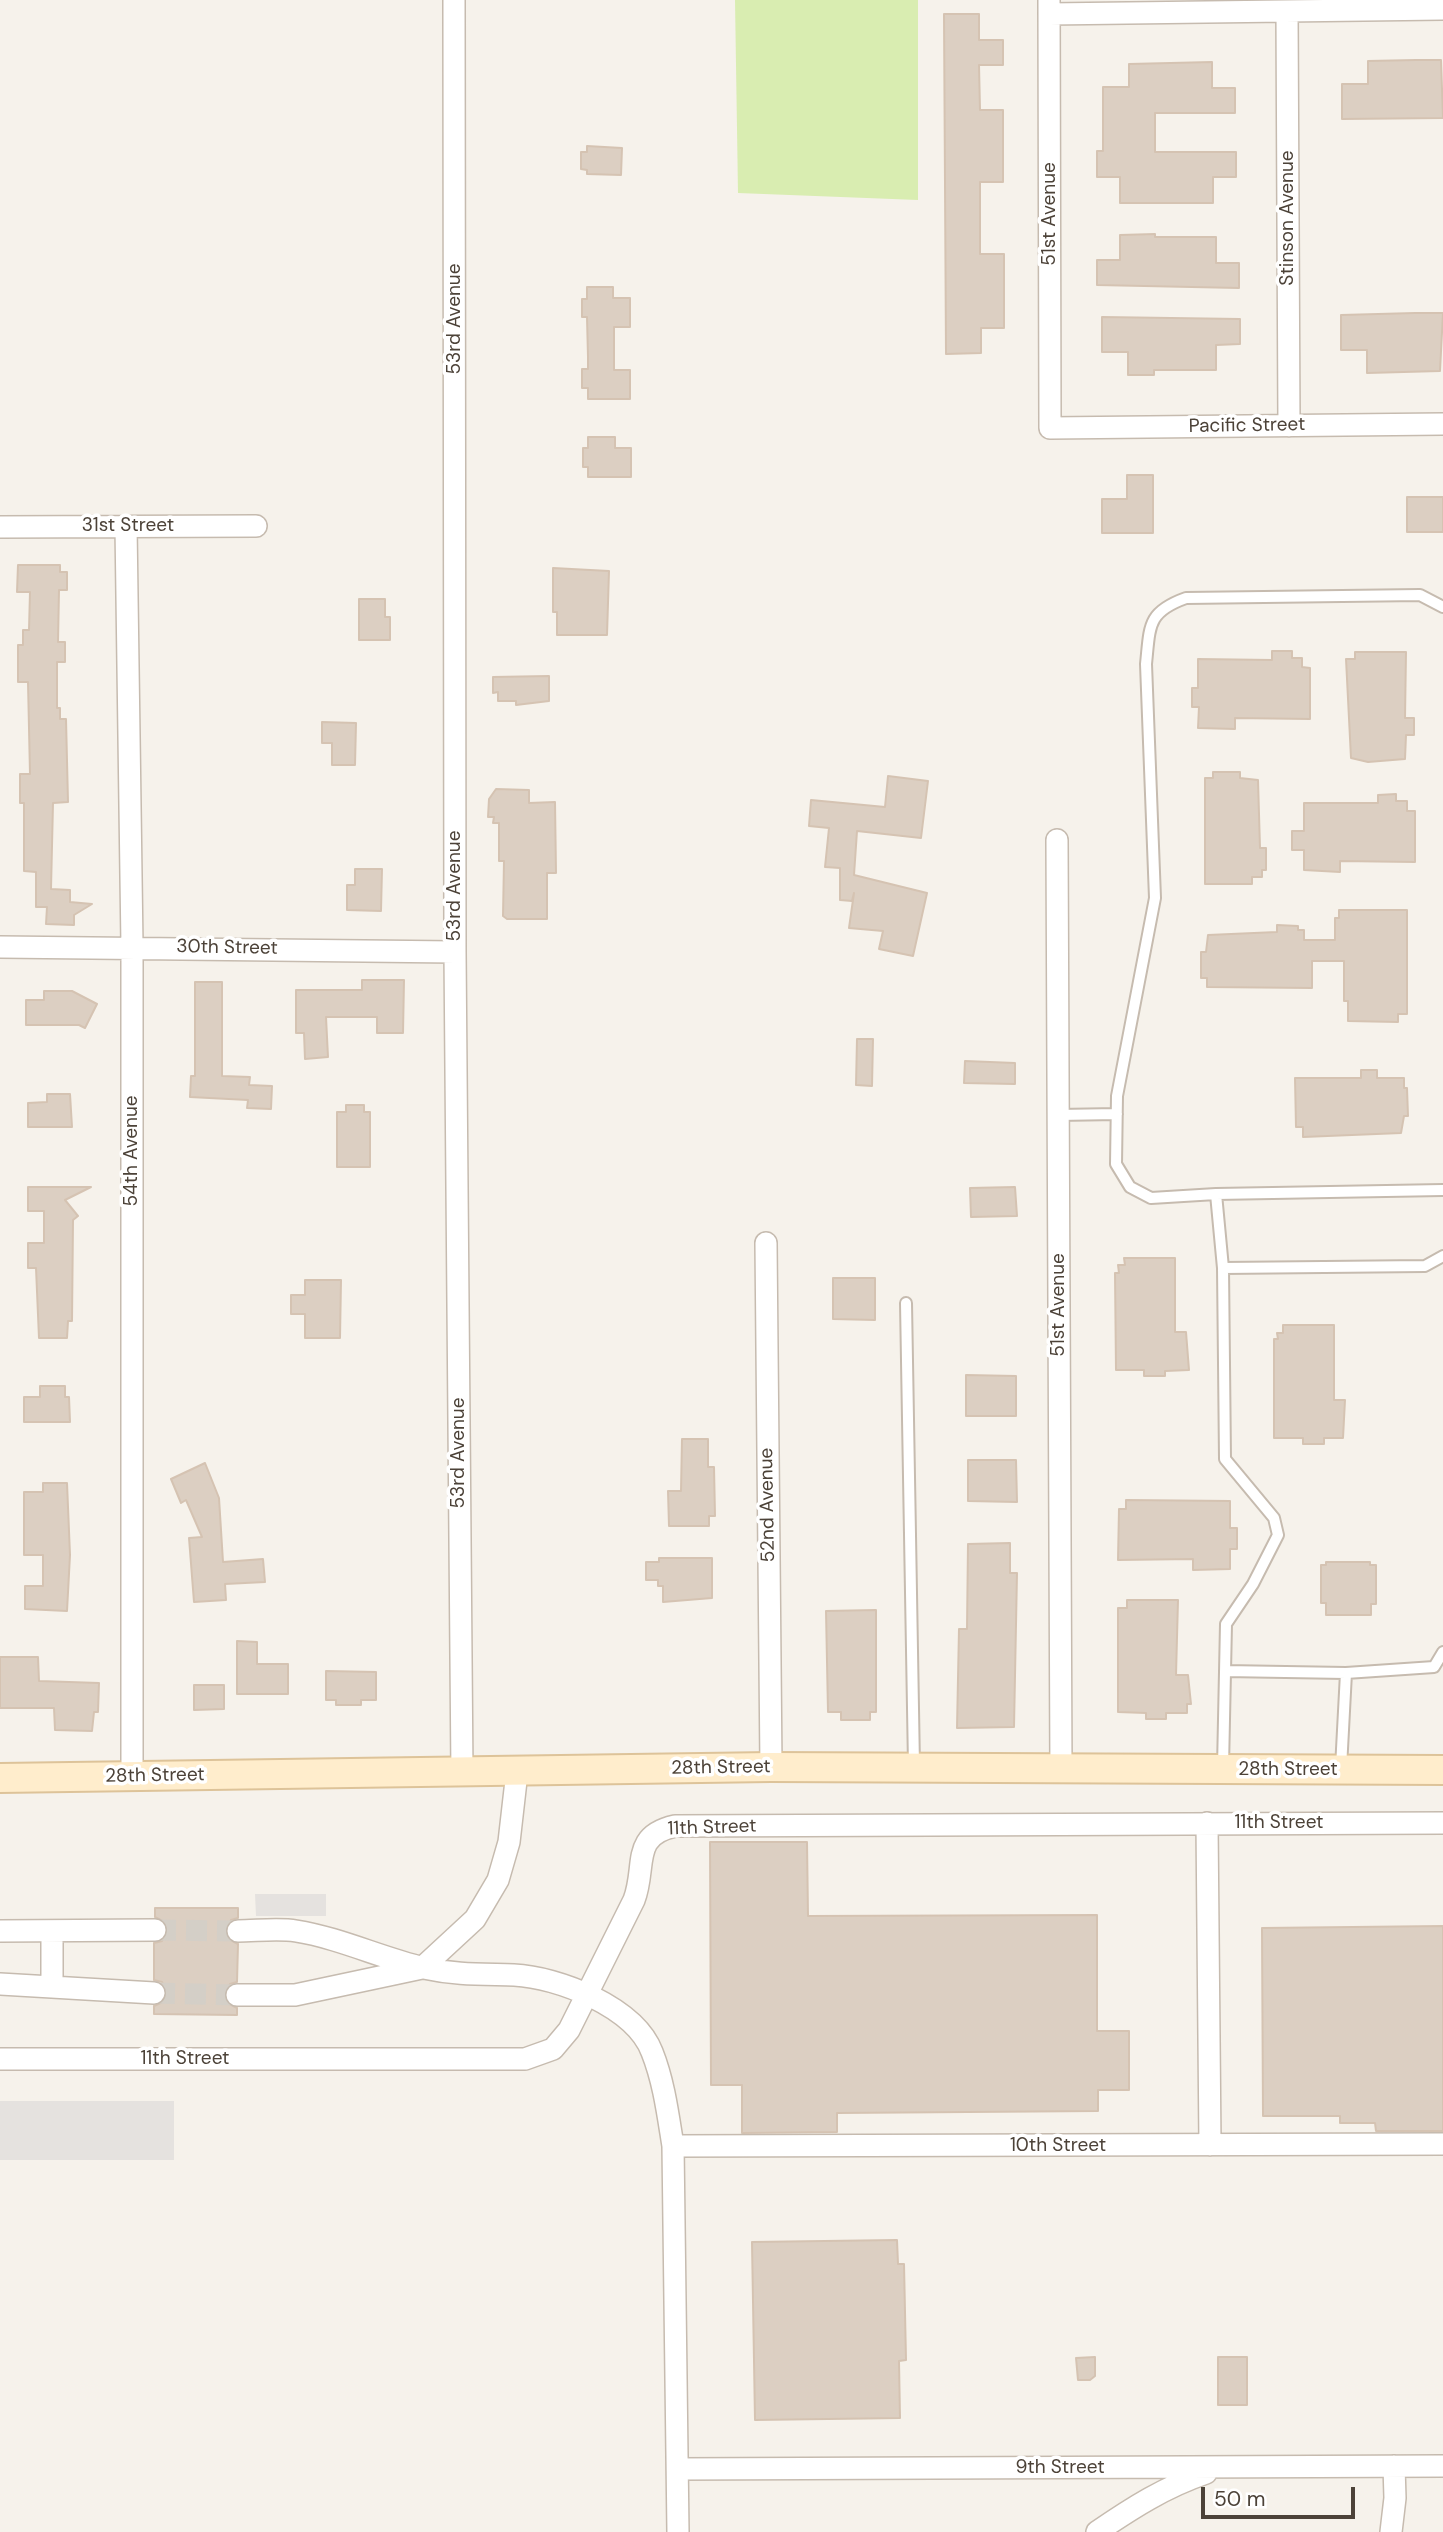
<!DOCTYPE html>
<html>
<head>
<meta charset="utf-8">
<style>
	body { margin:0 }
	#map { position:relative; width:1443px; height:2532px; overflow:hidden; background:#f6f2eb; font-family:"DM Sans",sans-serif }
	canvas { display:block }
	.scale { position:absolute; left:1201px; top:2487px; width:154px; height:32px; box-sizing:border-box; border:4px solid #4c4238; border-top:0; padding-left:9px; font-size:21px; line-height:24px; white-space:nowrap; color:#4c4238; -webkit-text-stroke:5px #fff; paint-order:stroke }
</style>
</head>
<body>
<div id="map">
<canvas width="1443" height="2532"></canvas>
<div class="scale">50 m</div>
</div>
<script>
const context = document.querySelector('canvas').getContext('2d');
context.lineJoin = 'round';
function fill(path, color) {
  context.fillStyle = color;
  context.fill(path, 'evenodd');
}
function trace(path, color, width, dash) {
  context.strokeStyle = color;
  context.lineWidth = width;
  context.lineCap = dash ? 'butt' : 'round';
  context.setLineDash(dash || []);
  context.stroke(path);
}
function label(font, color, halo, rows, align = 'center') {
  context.font = font + ' "DM Sans",sans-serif';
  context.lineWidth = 7;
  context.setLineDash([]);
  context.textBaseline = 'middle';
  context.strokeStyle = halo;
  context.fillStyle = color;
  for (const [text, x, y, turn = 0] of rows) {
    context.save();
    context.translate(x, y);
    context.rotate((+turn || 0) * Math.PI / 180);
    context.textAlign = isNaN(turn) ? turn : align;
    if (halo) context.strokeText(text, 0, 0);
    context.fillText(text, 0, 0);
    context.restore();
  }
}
fill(new Path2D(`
	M735,0H918V200L738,193Z`), '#d9edb1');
fill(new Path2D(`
	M255,1894H326V1916H256Z
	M0,2101H174V2160H0Z`), '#e5e2df');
const building = new Path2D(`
	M944,14H979V40H1003V65H979L980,110H1003V182H980V254H1004V328H981V353L946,354Z
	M1416,60H1441L1443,118L1342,119V84H1368V61Z
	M1212,62V88H1235V113H1155V152H1236V177H1213V203H1120V177H1097V151H1103V87H1129V64Z
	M587,146L622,148L621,175L587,174V170L581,169V152H587Z
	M1155,234V237H1216V263H1239V288L1097,285V260H1120V235Z
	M587,287H613V298H630V327H614V370H630V399H588V388H582V369H588V357L587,317H582V299H587Z
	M1415,313H1443L1440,371L1367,373V350H1341V315Z
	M1102,317L1240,319V344L1216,345V370H1154V375H1128V352H1102Z
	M588,437H615V448H631V477H588V467H583V448H588Z
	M1127,475H1153V533H1102V499H1127Z
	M1407,497H1443V532H1407Z
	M18,565H60V572H67V590H59L58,642H65V662H57V708H60V719H66L68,802L53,803L51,889L70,890V902L92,904L74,915V925L46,924L47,907H36V872L24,871V803H20V774H30L28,682H18V645H23V630H29L30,592H17Z
	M553,568L609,571L607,635H557V612H553Z
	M359,599H385V617H390V640H359Z
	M1272,651H1292V658H1302V667L1310,668V719L1235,718V729L1198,728L1199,707H1192V688H1198V659L1272,660Z
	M1355,652H1406L1405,718H1414V735H1406L1405,759L1368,762L1351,758L1346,659H1355Z
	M549,676V701L516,705V701H498V692L493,693V677Z
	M322,722L356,723L355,765H332V743H322Z
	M1213,772H1240V778L1258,780L1260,848H1266V870H1262V877H1252V884H1205V778H1213Z
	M888,776L928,781L921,838L857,831L854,875L927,893L913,956L879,949L883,931L849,928L854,893L852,901L840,900V868L825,867L829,828L809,826L811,800L885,807Z
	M496,789L529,790V803L555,802L556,873H547V919H507L503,916L504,861H499V823H493L494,817H488L489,799Z
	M1396,794V801H1407V811H1415V862L1340,861V872L1304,870V850H1292V831H1304V803H1378V795Z
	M355,869H382L381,911L347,910V885H355Z
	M1339,910H1407V1014H1398V1022L1348,1021V1001H1344V961H1312V988L1207,987V978H1201V952H1206L1208,935L1277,932V925L1298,926V930H1304V940H1335V918H1339Z
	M362,980H404L403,1033H377V1017H326L328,1057L305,1059L304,1033H296V990H362Z
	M195,982H222V1076L250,1077L249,1085L272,1086L271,1109L247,1108L248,1100L190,1097L191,1076H195Z
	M44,991H72L97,1004L85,1028L79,1025H26V1000H44Z
	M857,1039H873L872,1086L856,1085Z
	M965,1061L1015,1063V1084L964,1083Z
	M1361,1070H1377V1078H1404V1088H1407L1408,1116H1404L1401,1133L1303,1137V1127H1296L1295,1078H1361Z
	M47,1094H70L72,1127H28V1103L47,1102Z
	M346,1105H364V1112H370V1167H337V1112H346Z
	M28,1187H91L65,1200L78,1216L73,1220L72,1321H68L67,1338H39L36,1268H28V1243H44V1211H28Z
	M1015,1187L1017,1216L971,1217L970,1188Z
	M1124,1258H1175V1332H1186L1189,1370L1165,1371V1376H1144V1370H1116L1115,1273H1119L1118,1265H1125Z
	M833,1278H875V1320L833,1319Z
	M305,1280H341L340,1338H305V1314H291V1295H305Z
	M1283,1325H1334V1400H1345L1343,1438H1324V1444H1303V1438H1274V1339H1278L1277,1333H1283Z
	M966,1375L1016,1376V1416H966Z
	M40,1386H65V1397H69L70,1422H24V1397H40Z
	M682,1439H708V1467H714L715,1516H709V1526H669L668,1491H681Z
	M968,1460H1016L1017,1502L968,1501Z
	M205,1463L219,1498L223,1562L263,1559L265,1582L225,1584L226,1600L194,1602L189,1538L202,1537L186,1500L181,1503L171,1479Z
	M43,1483H67L70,1555L67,1611L25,1609V1586H43V1555H24V1492H43Z
	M1126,1500L1230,1501V1528H1237V1549H1230V1569L1193,1570V1559L1118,1560L1119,1509H1126Z
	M1010,1543V1573H1017L1014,1727L957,1728L959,1629H967L968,1544Z
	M659,1558H712V1598L663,1602V1586H658V1580H646V1562H659Z
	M1326,1562H1370V1565H1376V1604H1371V1615H1326V1603H1321V1565H1326Z
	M1127,1600H1178L1176,1675H1188L1191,1704H1187V1713H1166V1719H1146V1713L1118,1712V1608H1127Z
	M876,1610V1712H870V1720H841V1712H828L826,1611Z
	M237,1641L257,1642V1664H288V1694H237Z
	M0,1657H38L39,1681L99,1683L98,1712H94L92,1731L55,1730L54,1708H0Z
	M326,1671L376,1672V1700H361V1705H336V1700H326Z
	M194,1685H224V1709L194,1710Z
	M710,1842H807L808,1916L1097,1915V2031H1129V2090H1098V2111L837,2113V2132L742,2133V2085H711Z
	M155,1908H238V1918L231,1920L225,1931L227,1938L238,1944L237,1982L230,1984L224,1994L226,2002L237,2008V2015L154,2014V2006L165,2001L167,1993L162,1982L154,1980V1943L162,1941L168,1931L166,1923L155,1917Z
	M1443,1926V2131H1376L1375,2123H1340V2116H1263L1262,1928Z
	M897,2240L898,2264H904L906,2360L899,2361L900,2418L755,2420L752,2242Z
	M1095,2357V2376L1090,2380H1078L1076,2358Z
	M1218,2357H1247V2405H1218Z`);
fill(building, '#dccfc2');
trace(building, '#d5c3b2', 2);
trace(new Path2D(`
	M155,1930L238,1931
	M154,1993L237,1995`), '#d4cfc7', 21, [21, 10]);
const service = new Path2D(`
	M1058,1115L1117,1114
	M1216,1194L1443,1190
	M1223,1268L1425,1266L1443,1256
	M906,1303L914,1766
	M1225,1671L1346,1673L1434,1667L1443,1652
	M1223,1767L1226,1624L1253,1584L1278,1535L1274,1518L1225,1459L1223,1268L1216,1194L1151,1198L1130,1187L1116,1164L1117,1096L1155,898L1146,664C1150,626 1147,612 1186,598L1420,595L1443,607
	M1341,1768L1346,1673`);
const minor = new Path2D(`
	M454,0L455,952L462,1773
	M1049,0L1050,428L1443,424
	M1287,11L1289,426
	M1049,14L1443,9
	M126,526L132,946V1776
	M0,527L256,526
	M1057,840L1061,1770
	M0,947L455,952
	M766,1243L771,1767
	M1207,1823L1210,2145
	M0,1931L155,1930
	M52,1931V1987
	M238,1931C256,1931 278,1928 296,1931C340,1938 381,1958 424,1968C456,1975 482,1974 514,1975C558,1977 635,2007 652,2052C664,2082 668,2115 673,2146L678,2532
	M0,1984L154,1993
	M237,1995H295L422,1968L475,1919L498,1880L509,1842L517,1772
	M0,2059H525L553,2049L569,2030L634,1900C647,1866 630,1836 675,1826L1443,1823
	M673,2146L1443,2144
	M678,2469L1443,2466
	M1097,2532C1132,2508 1165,2487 1206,2473
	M1391,2532L1395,2498L1394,2466`);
const secondary = new Path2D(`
	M0,1778L771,1767L1443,1770`);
trace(service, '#c6bbaf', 14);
trace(minor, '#c6bbaf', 24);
trace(secondary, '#ddc399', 32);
trace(service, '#fff', 10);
trace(minor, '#fff', 21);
trace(secondary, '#ffedcc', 28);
label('19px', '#4c4238', '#fff', [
	["51st Avenue",1050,214,-90],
	["Stinson Avenue",1288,218,-90],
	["53rd Avenue",455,319,-90],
	["Pacific Street",1247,426,-1],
	["31st Street",128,526],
	["53rd Avenue",455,886,-90],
	["30th Street",227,948,1],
	["54th Avenue",132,1151,-90],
	["51st Avenue",1059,1305,-90],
	["53rd Avenue",459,1453,-90],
	["52nd Avenue",768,1505,-91],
	["28th Street",721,1768,-1],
	["28th Street",1288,1770],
	["28th Street",155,1776,-1],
	["11th Street",1279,1823],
	["11th Street",712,1828,-2],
	["11th Street",185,2059],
	["10th Street",1058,2146],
	["9th Street",1060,2468]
]);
</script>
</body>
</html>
